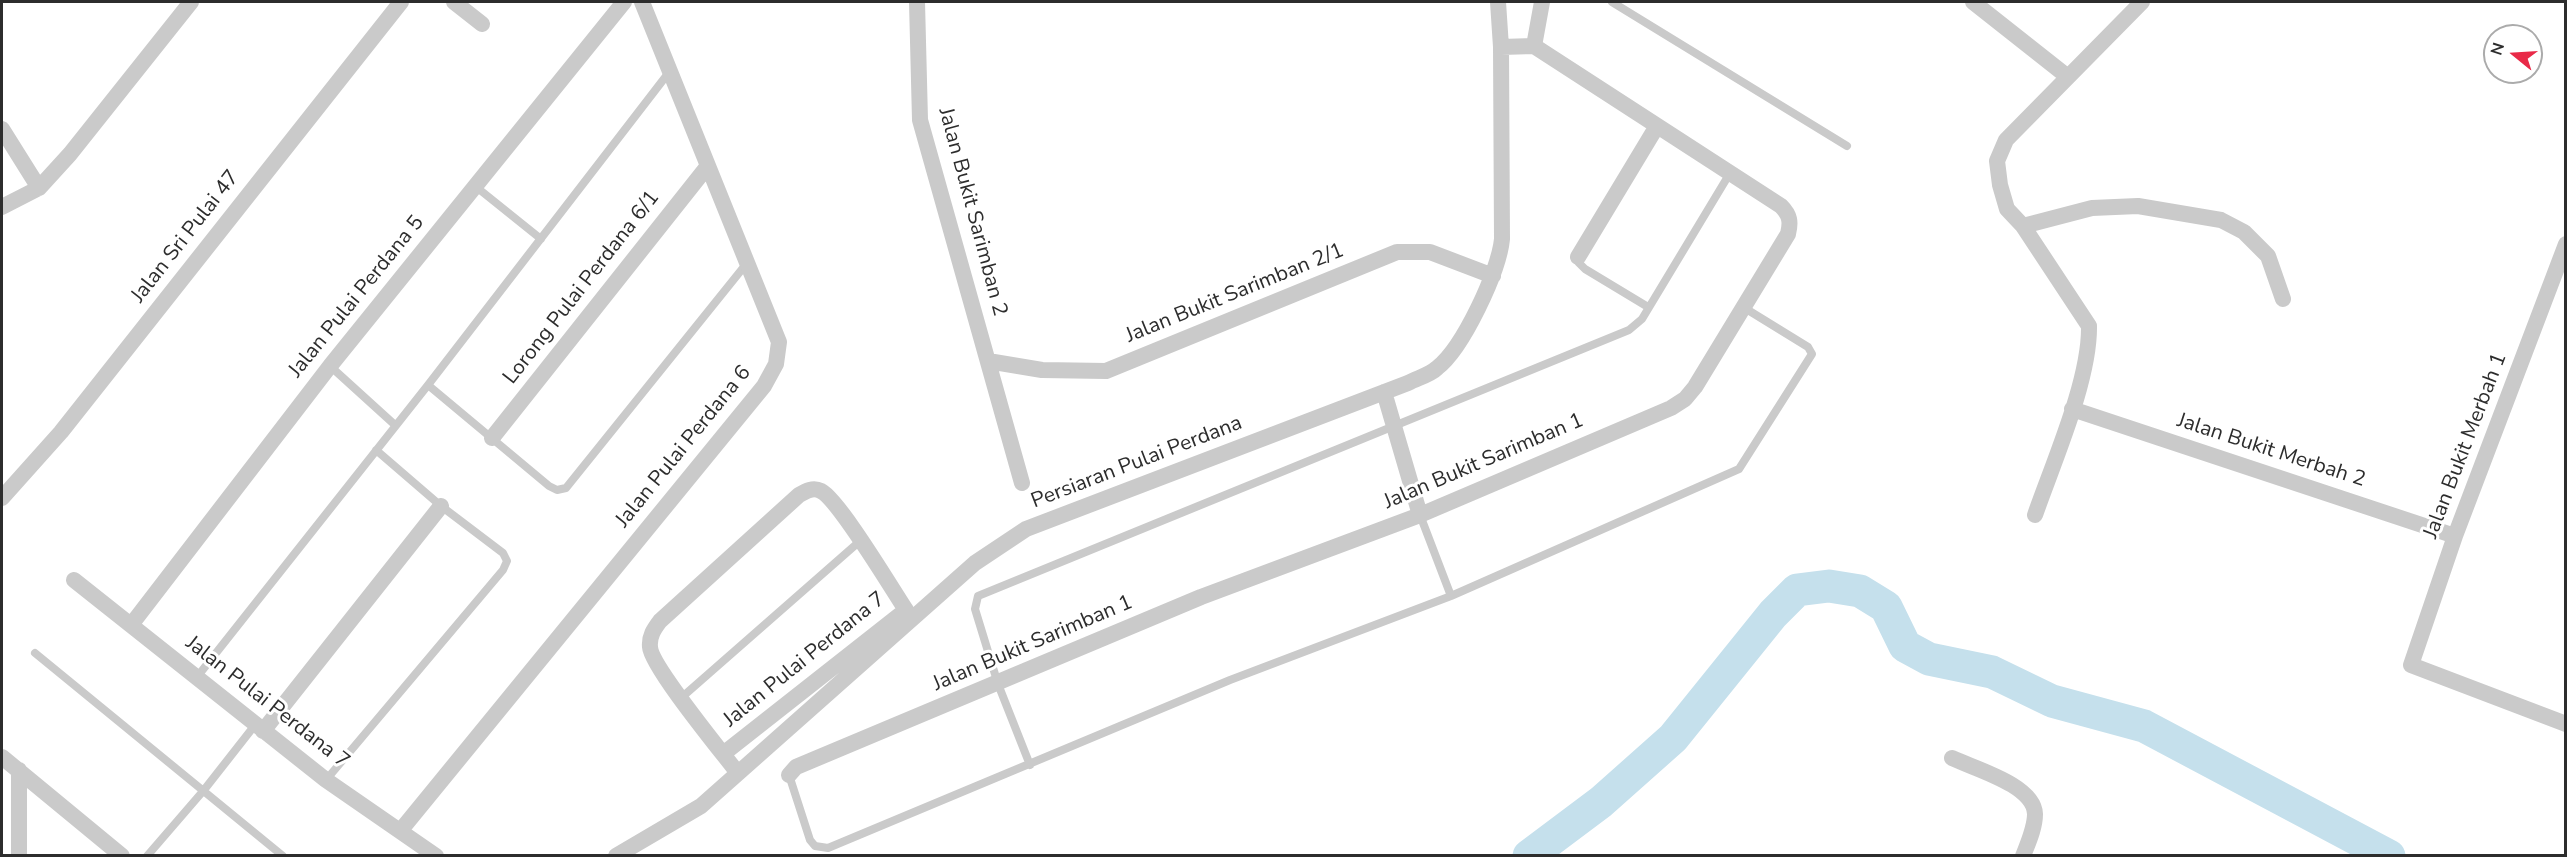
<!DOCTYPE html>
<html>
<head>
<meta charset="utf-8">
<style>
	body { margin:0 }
	#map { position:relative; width:2567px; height:857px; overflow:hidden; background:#fff; font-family:"Nunito Sans",sans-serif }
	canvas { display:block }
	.frame { position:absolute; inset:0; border:3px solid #2d2d2d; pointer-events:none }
	.north { position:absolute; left:2483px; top:24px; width:60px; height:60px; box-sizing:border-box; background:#fff; border:2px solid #ababab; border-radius:50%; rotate:288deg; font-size:16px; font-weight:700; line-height:24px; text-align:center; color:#2d2d2d }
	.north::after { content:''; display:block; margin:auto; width:21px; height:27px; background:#e92a48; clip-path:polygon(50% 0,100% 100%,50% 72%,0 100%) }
</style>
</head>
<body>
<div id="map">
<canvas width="2567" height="857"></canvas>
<div class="frame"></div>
<div class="north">N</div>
</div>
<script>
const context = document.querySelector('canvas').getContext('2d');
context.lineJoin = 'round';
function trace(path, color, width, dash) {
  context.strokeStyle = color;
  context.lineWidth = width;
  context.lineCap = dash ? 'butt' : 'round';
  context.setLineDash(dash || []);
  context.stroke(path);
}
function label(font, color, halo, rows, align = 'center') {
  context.font = font + ' "Nunito Sans",sans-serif';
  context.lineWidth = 6;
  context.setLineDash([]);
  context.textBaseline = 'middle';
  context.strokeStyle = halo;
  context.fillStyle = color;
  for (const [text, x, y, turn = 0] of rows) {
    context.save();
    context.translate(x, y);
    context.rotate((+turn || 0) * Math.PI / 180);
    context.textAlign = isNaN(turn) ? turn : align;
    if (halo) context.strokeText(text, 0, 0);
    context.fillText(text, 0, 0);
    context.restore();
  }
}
trace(new Path2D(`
	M1529,856L1601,802L1673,738L1773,614L1797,590L1829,586L1860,591L1886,607L1905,646L1929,659L1992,672L2052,701L2144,726L2389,856`), '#c5e0ec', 33);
trace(new Path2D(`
	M1612,2L1847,146
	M475,186L541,239
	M1578,257L1579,263L1585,269L1648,307
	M330,366L395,425
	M428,385L549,486L557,490L566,488L747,263
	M1420,515L1451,596
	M35,653L283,856
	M197,677L428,385L670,71
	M681,698L860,541
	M1030,765L998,684L975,609L978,596L1629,330L1642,319L1730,173
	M789,775L810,840L815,846L828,848L1230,680L1451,596L1739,469L1812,354L1808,347L1743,307
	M326,780L503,570L507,561L503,553L441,506L376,450
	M147,856L204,790L255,725`), '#cacaca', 8);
trace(new Path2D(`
	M454,2L482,24
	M917,2L920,120L1022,483
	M1973,2L2068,77
	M1534,46L1542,2
	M2,129L39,188
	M2,207L39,188L70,154L191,2
	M2023,226L2092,208L2138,206L2221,220L2244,232L2268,256L2283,299
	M2566,244L2455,536L2411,665L2566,724
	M1578,257L1657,126
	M988,361L1042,370L1106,371L1397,252H1430L1493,276
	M1384,392L1420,515
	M2072,409L2455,536
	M492,438L707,167
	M2,498L61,432L401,2
	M2035,515C2053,463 2090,380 2089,326L2023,226L2007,209L2000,185L1997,161L2006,140L2142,2
	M74,580L326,780L436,856
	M131,625L330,366L624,2
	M263,731L441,506
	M723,754L906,610C892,589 839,500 821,491C813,487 806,491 799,495L660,621C654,629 649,636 650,647C651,666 721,751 737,772
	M2,757L122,856
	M1952,758C1975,769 2034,785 2035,814C2035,828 2028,843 2023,856
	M19,770V856
	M789,775L796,767L1201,597L1420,515L1671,408L1685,399L1695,387L1788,234C1791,222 1790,215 1781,206L1534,46L1501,47
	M401,830L764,386L776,364L779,342L642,2
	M616,856L701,806L975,563L1026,529L1408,383C1417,378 1430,375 1437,368C1463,348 1499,271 1502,239L1501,47L1498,2`), '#cacaca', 16);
label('21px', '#2d2d2d', '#fff', [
	["Jalan Bukit Sarimban 2",972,212,75],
	["Jalan Sri Pulai 47",186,237,-52],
	["Lorong Pulai Perdana 6/1",582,288,-52],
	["Jalan Bukit Sarimban 2/1",1235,294,-22],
	["Jalan Pulai Perdana 5",357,297,-51],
	["Jalan Bukit Merbah 1",2466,446,-69],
	["Jalan Pulai Perdana 6",684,447,-51],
	["Jalan Bukit Merbah 2",2271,451,18],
	["Jalan Bukit Sarimban 1",1484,462,-23],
	["Persiaran Pulai Perdana",1137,463,-21],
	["Jalan Bukit Sarimban 1",1033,644,-23],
	["Jalan Pulai Perdana 7",805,660,-39],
	["Jalan Pulai Perdana 7",267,703,38]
]);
</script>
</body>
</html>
